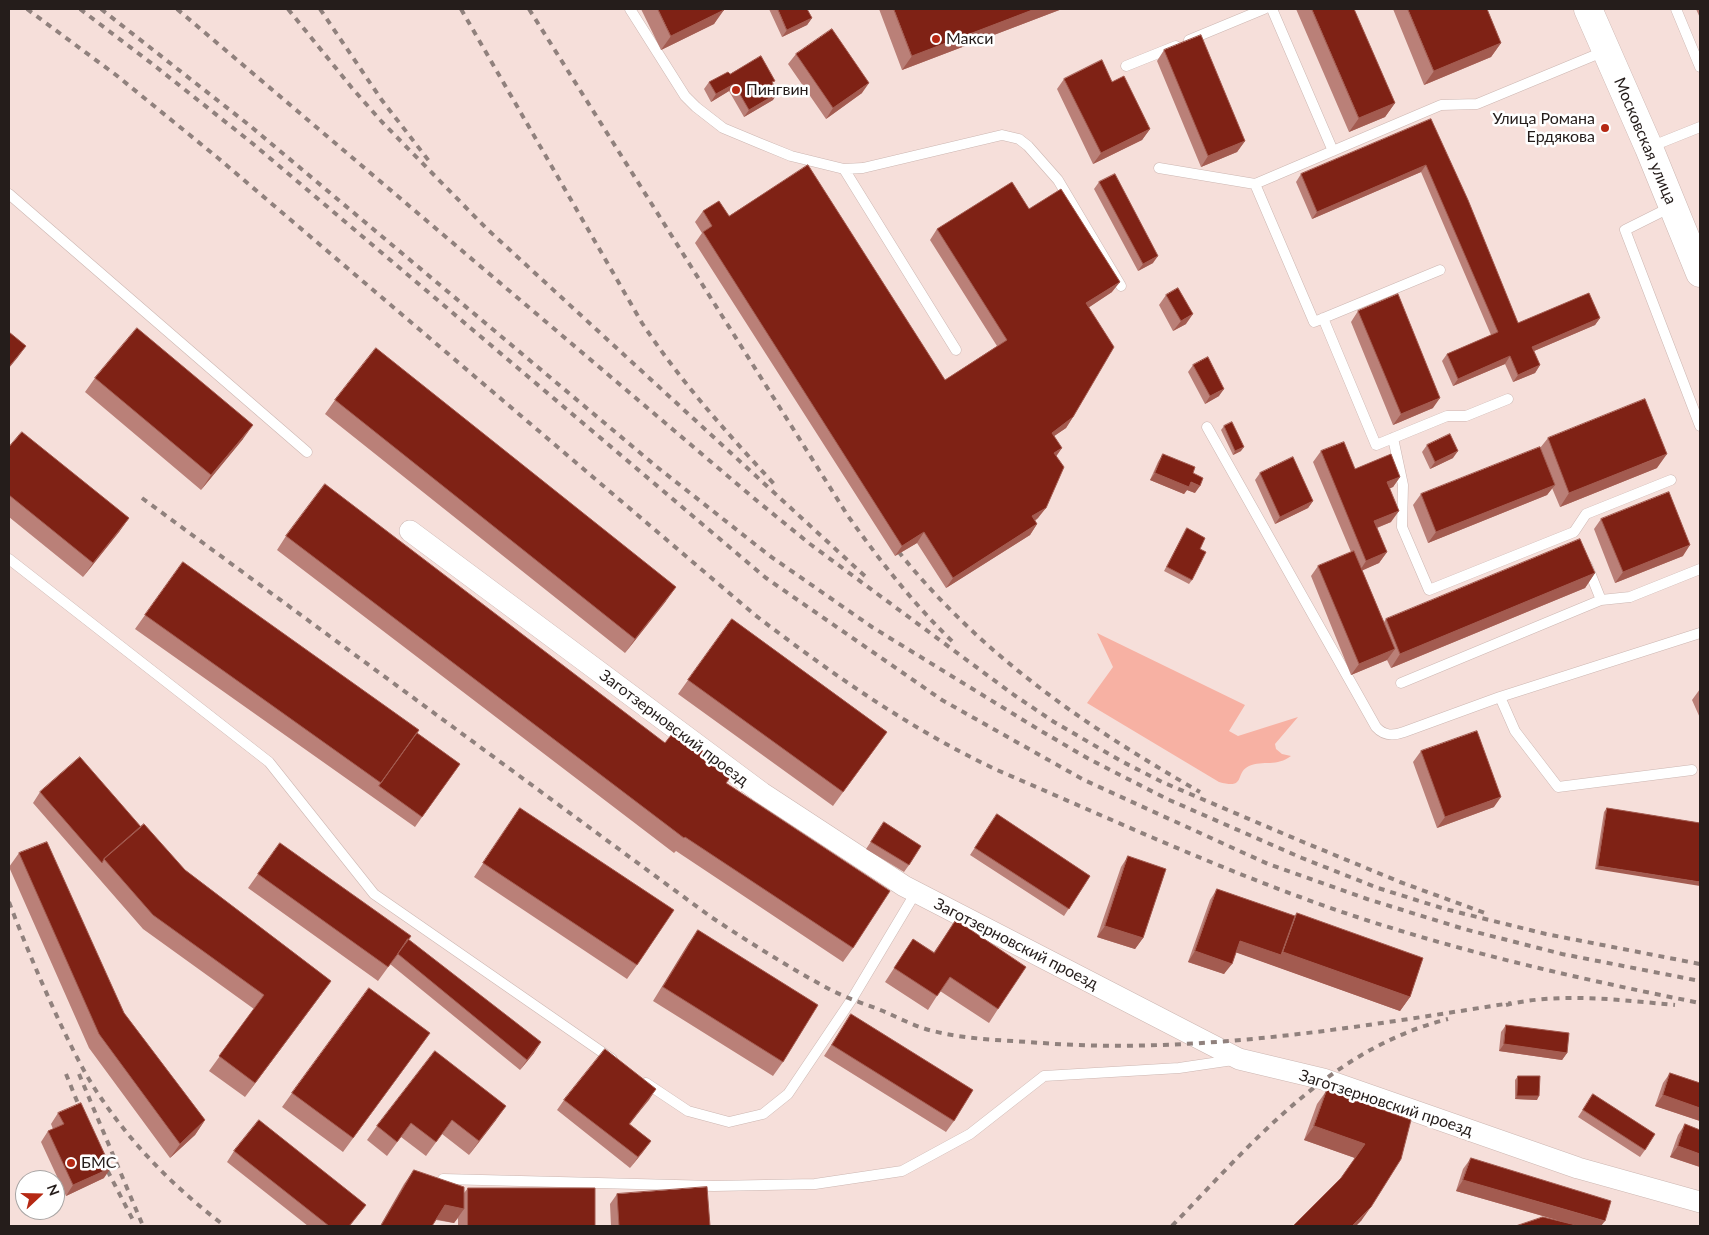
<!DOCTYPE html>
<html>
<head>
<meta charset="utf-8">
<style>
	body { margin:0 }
	#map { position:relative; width:1709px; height:1235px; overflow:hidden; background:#f6dfda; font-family:Lato,sans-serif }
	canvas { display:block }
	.frame { position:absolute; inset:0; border:10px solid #251d1b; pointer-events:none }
	.north { position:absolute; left:15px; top:1170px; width:50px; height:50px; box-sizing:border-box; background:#fff; border:1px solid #a8a5a4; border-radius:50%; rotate:69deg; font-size:14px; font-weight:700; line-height:20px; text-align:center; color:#251d1b }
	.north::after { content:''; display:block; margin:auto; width:18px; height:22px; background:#b52813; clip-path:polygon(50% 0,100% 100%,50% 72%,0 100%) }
</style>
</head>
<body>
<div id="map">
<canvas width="1709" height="1235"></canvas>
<div class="frame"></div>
<div class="north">N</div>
</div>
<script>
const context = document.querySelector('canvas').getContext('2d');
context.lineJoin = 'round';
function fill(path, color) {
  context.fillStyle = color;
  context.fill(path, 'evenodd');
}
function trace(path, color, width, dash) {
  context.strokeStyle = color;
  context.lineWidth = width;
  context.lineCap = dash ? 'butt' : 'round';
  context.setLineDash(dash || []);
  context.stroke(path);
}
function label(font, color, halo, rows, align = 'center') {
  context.font = font + ' Lato,sans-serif';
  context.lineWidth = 5;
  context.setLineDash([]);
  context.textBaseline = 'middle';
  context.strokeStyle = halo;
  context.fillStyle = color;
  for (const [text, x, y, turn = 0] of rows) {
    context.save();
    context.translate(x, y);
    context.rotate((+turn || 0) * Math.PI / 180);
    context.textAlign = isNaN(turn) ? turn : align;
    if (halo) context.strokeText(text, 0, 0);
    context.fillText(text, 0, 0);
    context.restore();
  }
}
fill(new Path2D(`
	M1097,633L1245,705L1229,731L1238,736L1298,717L1275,744L1276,749L1282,754L1291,756C1277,767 1263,760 1249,766C1234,773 1247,790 1219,782L1087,703L1113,667Z`), '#f7b1a3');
const service = new Path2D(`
	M630,9L685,96L696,107L723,128L759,143L791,156L844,169L863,168L1002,135L1019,139L1028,146L1058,180L1121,286
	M1272,9L1333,151
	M1676,9L1700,67
	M1189,40L1264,9
	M1126,66L1176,46
	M1650,147L1700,127
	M1159,168L1255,184L1441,105L1477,104L1605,51
	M844,169L956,350
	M1255,184L1314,322L1440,270
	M9,194L307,452
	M1671,207L1625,230L1700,426
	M1323,318L1376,445L1447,416H1466L1508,399
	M1207,427L1376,727C1384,736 1393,736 1404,732L1500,697L1700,633
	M1393,438L1403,485L1402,527L1429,590L1574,532L1586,514L1671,480
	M9,559L269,762L374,894L612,1059
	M1601,600L1630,597L1700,569
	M1401,683L1601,600L1587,565
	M1500,697L1515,731L1558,787L1692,770
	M646,1083L688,1111L729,1122L763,1114L788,1094L852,999L916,892
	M443,1179L714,1186L815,1184L902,1171L970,1134L1044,1076L1179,1068L1233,1060`);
const minor = new Path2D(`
	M410,531L762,793L904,886L1239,1059L1323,1079L1578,1168L1700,1202`);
const secondary = new Path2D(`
	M1588,9L1649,148L1700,273`);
trace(service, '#ccb6b1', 11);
trace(minor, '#ccb6b1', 22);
trace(secondary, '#ccb6b1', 29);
trace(service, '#fff', 10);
trace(minor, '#fff', 21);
trace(secondary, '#fff', 28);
trace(new Path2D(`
	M27,9L116,75L218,158L755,615C832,674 910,729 997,770C1097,813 1197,859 1300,897C1429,945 1565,976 1700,1003
	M80,9L155,66L252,143L766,578L942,700L1084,780L1268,864L1367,899L1464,929L1562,954L1700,981
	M101,9L249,125L657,467L770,556L872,627L1041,731L1089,759L1167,799L1302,858L1378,888L1445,909L1546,934L1700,964
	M177,9L756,500L810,544L1014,695L1054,722L1123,762L1162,782L1296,839L1400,882L1485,913
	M288,9L352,88L382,122L487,229L867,578
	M320,9L381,99L429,161
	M461,9L642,323C681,382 727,433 775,485
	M529,9L848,516C881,562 915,606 956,645
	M142,498L711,917C749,942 788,967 829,989C846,998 865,1004 883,1011C899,1018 916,1027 933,1031C965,1039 997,1040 1029,1042C1190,1056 1352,1028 1511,1003
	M891,542C974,650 1083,725 1200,792
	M9,902C25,944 42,984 61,1025C73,1050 85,1075 101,1098C134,1147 178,1191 225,1226
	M1506,1005C1559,992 1621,1000 1675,1005
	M66,1074L83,1116
	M79,1074L143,1226
	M102,1160L135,1224
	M1172,1226C1253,1142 1330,1049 1448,1019`), '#90817d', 4, [6, 6]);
fill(new Path2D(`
	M641,9H723L714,24L661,50Z
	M769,9H807L812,18L807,25L782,37Z
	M879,9H1062L902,70Z
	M1296,9H1354L1395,103L1385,117L1349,132Z
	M1393,9H1487L1501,43L1491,57L1424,85Z
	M1696,9H1700V18Z
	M1164,50L1245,141L1237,152L1201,167L1157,61Z
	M796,54L862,93L826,119L788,64Z
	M730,74L773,84V100L744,117L729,91L711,102L704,89L709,82Z
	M1064,79L1150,129L1142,140L1093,164L1057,89Z
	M1431,119L1518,323L1600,318L1595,325L1534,351L1540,365L1535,373L1513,382L1505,364L1453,386L1442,361L1447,354L1491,335L1421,172L1312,219L1296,182L1301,174Z
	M1099,182L1153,263L1138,271L1094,189Z
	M1029,209L1112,292L1089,307L1073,417L1066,428L1054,436L1056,456L1038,518L1035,521L1037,524L1030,535L946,588L917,543L895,556L695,243L702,233L695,222L703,211L729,216L945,380L997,346L930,240L937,229Z
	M1166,295L1186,324L1173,331L1159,305Z
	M1358,311L1433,408L1393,425L1351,322Z
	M1193,365L1219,396L1205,404L1188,372Z
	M95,378L243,439L201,490L85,392Z
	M335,400L666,601L625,653L325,414Z
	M1224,426L1241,451L1233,455L1221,430Z
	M1548,438L1657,468L1560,507L1552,488L1547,495L1428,543L1413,505L1421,494L1540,448Z
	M1427,445L1453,458L1430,469L1422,452Z
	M9,447L129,518L119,532L83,577L9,517Z
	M1321,451L1355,469L1400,477L1393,487L1390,488L1391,522L1377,528L1387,552L1379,563L1362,570L1384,622L1386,619L1595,573L1585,588L1391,668L1387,660L1351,675L1311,576L1318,566L1351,552L1313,462Z
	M1163,454L1195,493L1187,490L1184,494L1150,480L1158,462Z
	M1260,473L1313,501L1308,508L1275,524L1255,480Z
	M1601,519L1683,556L1615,583L1594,529Z
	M1187,528L1200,549L1192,580L1189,584L1164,571Z
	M286,536L665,743L853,948L843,962L676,851L674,853L277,550Z
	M183,562L415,735L460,764L415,827L135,629Z
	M732,619L887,732L833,806L678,694Z
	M1700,689V718L1692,700Z
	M1421,751L1494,807L1437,828L1413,762Z
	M40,792L141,827L185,870L331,981L245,1097L209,1071L254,1009L143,929L33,803Z
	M520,808L637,965L627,979L474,877Z
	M1607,808L1700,823L1595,869L1604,812Z
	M997,814L1090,876L1064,916L970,855Z
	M884,822L909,865L904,872L866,849Z
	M280,843L408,940L534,1053L520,1070L390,964L394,959L378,981L248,888Z
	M19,853L124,1013L205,1120L195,1135L170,1158L89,1048L9,867Z
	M1128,856L1143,938L1135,949L1097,937L1121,867Z
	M1217,889L1295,916L1297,913L1410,997L1400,1011L1236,952L1224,974L1188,962L1210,900Z
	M956,920L998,1009L989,1023L940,991L928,1010L885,982L913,939L934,952Z
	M698,930L783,1062L773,1076L653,1001L688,944Z
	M851,1014L954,1121L946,1132L824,1056Z
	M1506,1025L1567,1053L1562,1060L1499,1051L1501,1032Z
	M420,1047L343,1152L282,1107L292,1093Z
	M435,1051L496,1120L469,1155L442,1134L426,1156L401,1137L387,1156L367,1140L377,1126Z
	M1670,1073L1700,1083V1121L1655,1106L1663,1083Z
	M1518,1076L1537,1100L1515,1099V1080Z
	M656,1089L630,1124L651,1141L630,1168L557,1110L564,1100Z
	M1327,1090L1411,1120L1361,1221L1341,1178L1355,1158L1304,1140L1317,1104Z
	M1593,1094L1645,1150L1640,1157L1578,1117Z
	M58,1113L104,1178L66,1196L41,1142L48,1131L53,1129L51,1124Z
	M1685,1124L1700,1130V1167L1670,1157L1678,1135Z
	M234,1151L366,1205L350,1226H308L227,1162Z
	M1471,1158L1567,1223L1456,1191L1463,1169Z
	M414,1170L464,1193L468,1188L595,1226H458V1218L454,1223L436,1220L432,1226H380L404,1184Z
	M617,1194L710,1226H611L610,1204Z`), '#ba8078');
fill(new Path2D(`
	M1035,9H1062L902,70L912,56Z
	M724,10L714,24L661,50L671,36Z
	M812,18L807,25L782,37L787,30Z
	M1501,43L1491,57L1424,85L1434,71Z
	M869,83L862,93L826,119L833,108Z
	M734,84L729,91L711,102L716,94Z
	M778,93L773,100L744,117L749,110Z
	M1395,103L1385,117L1349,132L1359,118Z
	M1150,129L1142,140L1093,164L1101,153Z
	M1245,141L1237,152L1201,167L1208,156Z
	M1426,165L1421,172L1312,219L1317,212Z
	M1158,256L1153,263L1138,271L1143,264Z
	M1120,282L1112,292L1079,314L1086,303Z
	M1193,314L1186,324L1173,331L1181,321Z
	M1600,318L1595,325L1527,354L1532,347Z
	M26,346L18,357L9,368V367Z
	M1510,356L1505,364L1453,386L1458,379Z
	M1540,365L1535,373L1513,382L1518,375Z
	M1224,389L1219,396L1205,404L1210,396Z
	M1440,398L1433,408L1393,425L1401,414Z
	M1073,417L1066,428L1044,443L1052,433Z
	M253,425L243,439L201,490L211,475Z
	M1244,447L1241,451L1233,455L1235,451Z
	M1062,448L1055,458L1054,453Z
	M1458,451L1453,458L1430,469L1435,462Z
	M1667,454L1657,468L1560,507L1569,493Z
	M1155,473L1191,482L1200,486L1195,493L1187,490L1184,494L1150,480Z
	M1400,477L1393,487L1379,493L1387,482Z
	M1555,485L1547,495L1428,543L1436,532Z
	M1313,501L1308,508L1275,524L1280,517Z
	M1046,508L1038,518L1024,527L1032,516Z
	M1399,511L1391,522L1366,532L1374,521Z
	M129,518L119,532L83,577L93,563Z
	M1037,524L1030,535L946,588L953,578Z
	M924,532L917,543L895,556L902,546Z
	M1690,545L1683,556L1615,583L1623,572Z
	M1387,552L1379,563L1359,572L1366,561Z
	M1595,573L1585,588L1391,668L1400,654Z
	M676,587L666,601L625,653L635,639Z
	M1395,649L1387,660L1351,675L1359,664Z
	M1501,797L1494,807L1437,828L1445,817Z
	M1598,866L1700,882V886L1595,869Z
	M1105,926L1143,938L1135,949L1097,937Z
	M1240,941L1281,955L1283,952L1410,997L1400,1011L1232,951Z
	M1195,951L1232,964L1224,974L1188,962Z
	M331,981L321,995L245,1097L255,1083Z
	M541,1042L534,1053L520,1070L527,1060Z
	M1504,1044L1567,1053L1562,1060L1499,1051Z
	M656,1089L649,1100L621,1134L629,1124Z
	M1663,1095L1700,1108V1121L1655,1106Z
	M1517,1096H1539L1537,1100L1515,1099Z
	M506,1106L496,1120L469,1155L479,1141Z
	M205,1120L195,1135L170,1158L180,1144Z
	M1314,1126L1365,1144L1355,1158L1304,1140Z
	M651,1141L643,1152L630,1168L638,1157Z
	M1678,1146L1700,1154V1167L1670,1157Z
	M111,1168L104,1178L66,1196L73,1185Z
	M1463,1180L1605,1221L1601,1226H1578L1456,1191Z
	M445,1205L464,1209L454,1223L435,1219Z
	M1371,1207L1361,1221L1356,1226H1352Z`), '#a35b50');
const building = new Path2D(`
	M658,9H723L724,10L671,36Z
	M778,9H807L812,18L787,30Z
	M894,9H1035L912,56Z
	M1312,9H1354L1395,103L1359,118Z
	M1408,9H1487L1501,43L1434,71Z
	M832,29L869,83L833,108L796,54Z
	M1201,35L1245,141L1208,156L1164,50Z
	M761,56L775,81L772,82L778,93L749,110L734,84L716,94L709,82L728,72L730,74Z
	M1102,60L1112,82L1124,76L1150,129L1101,153L1064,79Z
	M1431,119L1468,200L1518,323L1589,293L1600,318L1532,347L1540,365L1518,375L1510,356L1458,379L1447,354L1498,332L1426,165L1317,212L1301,174Z
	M808,165L945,380L1007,340L937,229L1012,182L1029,209L1061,189L1120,282L1086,303L1114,347L1073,417L1052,433L1062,448L1054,453L1064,467L1046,508L1032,516L1037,524L953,578L924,532L902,546L703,232L712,226L703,211L719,201L729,216Z
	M1115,174L1158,256L1143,264L1099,182Z
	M1178,288L1193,314L1181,321L1166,295Z
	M1398,294L1440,398L1401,414L1358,311Z
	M137,328L253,425L211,475L95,378Z
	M9,332L26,346L9,367Z
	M376,348L676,587L635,639L335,400Z
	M1208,357L1224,389L1210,396L1193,365Z
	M1645,399L1667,454L1569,493L1548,438Z
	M1232,422L1244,447L1235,451L1224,426Z
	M22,432L129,518L93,563L9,495V447Z
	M1450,434L1458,451L1435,462L1427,445Z
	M1344,442L1355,469L1391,454L1400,477L1387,482L1399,511L1374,521L1387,552L1366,561L1321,451Z
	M1540,447L1555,485L1436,532L1421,494Z
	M1163,454L1195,467L1193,473L1203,478L1200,486L1191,482L1189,487L1155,473Z
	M1293,457L1313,501L1280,517L1260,473Z
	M325,484L665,743L675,730L733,774L726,783L890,891L853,948L685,837L684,838L286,536Z
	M1669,492L1690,545L1623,572L1601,519Z
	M1187,528L1205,538L1200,549L1206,552L1192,580L1167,567Z
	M1580,539L1595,573L1400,654L1386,619Z
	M1354,551L1395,649L1359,664L1318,566Z
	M183,562L419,730L381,783L145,615Z
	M732,619L887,732L843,792L688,680Z
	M1477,731L1501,797L1445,817L1421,751Z
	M417,733L460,764L422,817L379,786Z
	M80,757L141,827L104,859L102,863L40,792Z
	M520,808L674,910L637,965L483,863Z
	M1607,808L1700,823V882L1598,866Z
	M997,814L1090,876L1069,909L975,848Z
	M884,822L921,846L909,865L871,842Z
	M144,824L185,870L331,981L255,1083L219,1056L264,995L153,915L104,859Z
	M47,842L124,1013L205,1120L180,1144L99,1034L19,853Z
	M280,843L411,936L388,967L258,874Z
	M1128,856L1166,869L1143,938L1105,926Z
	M1217,889L1295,916L1281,955L1240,941L1232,964L1195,951Z
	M1297,913L1423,958L1410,997L1283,952Z
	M956,920L1026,967L998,1009L950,977L937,996L894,968L913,939L934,953Z
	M698,930L818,1005L783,1062L663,987Z
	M408,939L541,1042L527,1060L398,954Z
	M369,988L430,1033L353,1138L292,1093Z
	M851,1014L973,1090L954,1121L832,1045Z
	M1506,1025L1569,1033L1567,1053L1504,1044Z
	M605,1049L656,1089L629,1124L651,1141L638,1157L564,1100Z
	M435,1051L506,1106L479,1141L452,1120L436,1142L411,1123L397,1142L377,1126Z
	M1670,1073L1700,1083V1108L1663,1095Z
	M1518,1076H1540L1539,1096H1517Z
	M1327,1090L1411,1120L1401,1159L1371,1207L1352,1226H1293L1341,1178L1365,1144L1314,1126Z
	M1593,1094L1655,1134L1645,1150L1583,1110Z
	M81,1103L111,1168L73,1185L48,1131L64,1124L58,1113Z
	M259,1120L366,1205L349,1226H329L234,1151Z
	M1685,1124L1700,1130V1154L1678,1146Z
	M1471,1158L1611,1201L1605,1221L1463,1180Z
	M414,1170L464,1187V1209L445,1205L432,1226H381Z
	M707,1187L710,1226H619L617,1194Z
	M468,1188H595V1226H468Z
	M1543,1217L1580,1226H1516Z`);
fill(building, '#7f2215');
trace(building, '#a35b50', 1);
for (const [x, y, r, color] of [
	[936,39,5,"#b52813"],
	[736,90,5,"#b52813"],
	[1605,128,5,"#b52813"],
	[71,1163,5,"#b52813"]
]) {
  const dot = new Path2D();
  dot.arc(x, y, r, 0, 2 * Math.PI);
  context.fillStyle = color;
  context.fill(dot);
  trace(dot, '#fff', 2);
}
label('16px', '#251d1b', '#fff', [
	["Макси",946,39],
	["Пингвин",746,90],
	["Улица Романа",1595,119,"right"],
	["Ердякова",1595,137,"right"],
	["БМС",81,1163]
], 'left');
label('16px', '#251d1b', '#fff', [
	["Московская улица",1645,141,67],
	["Заготзерновский проезд",674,728,37],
	["Заготзерновский проезд",1016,944,27],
	["Заготзерновский проезд",1386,1103,18]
]);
</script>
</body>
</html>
